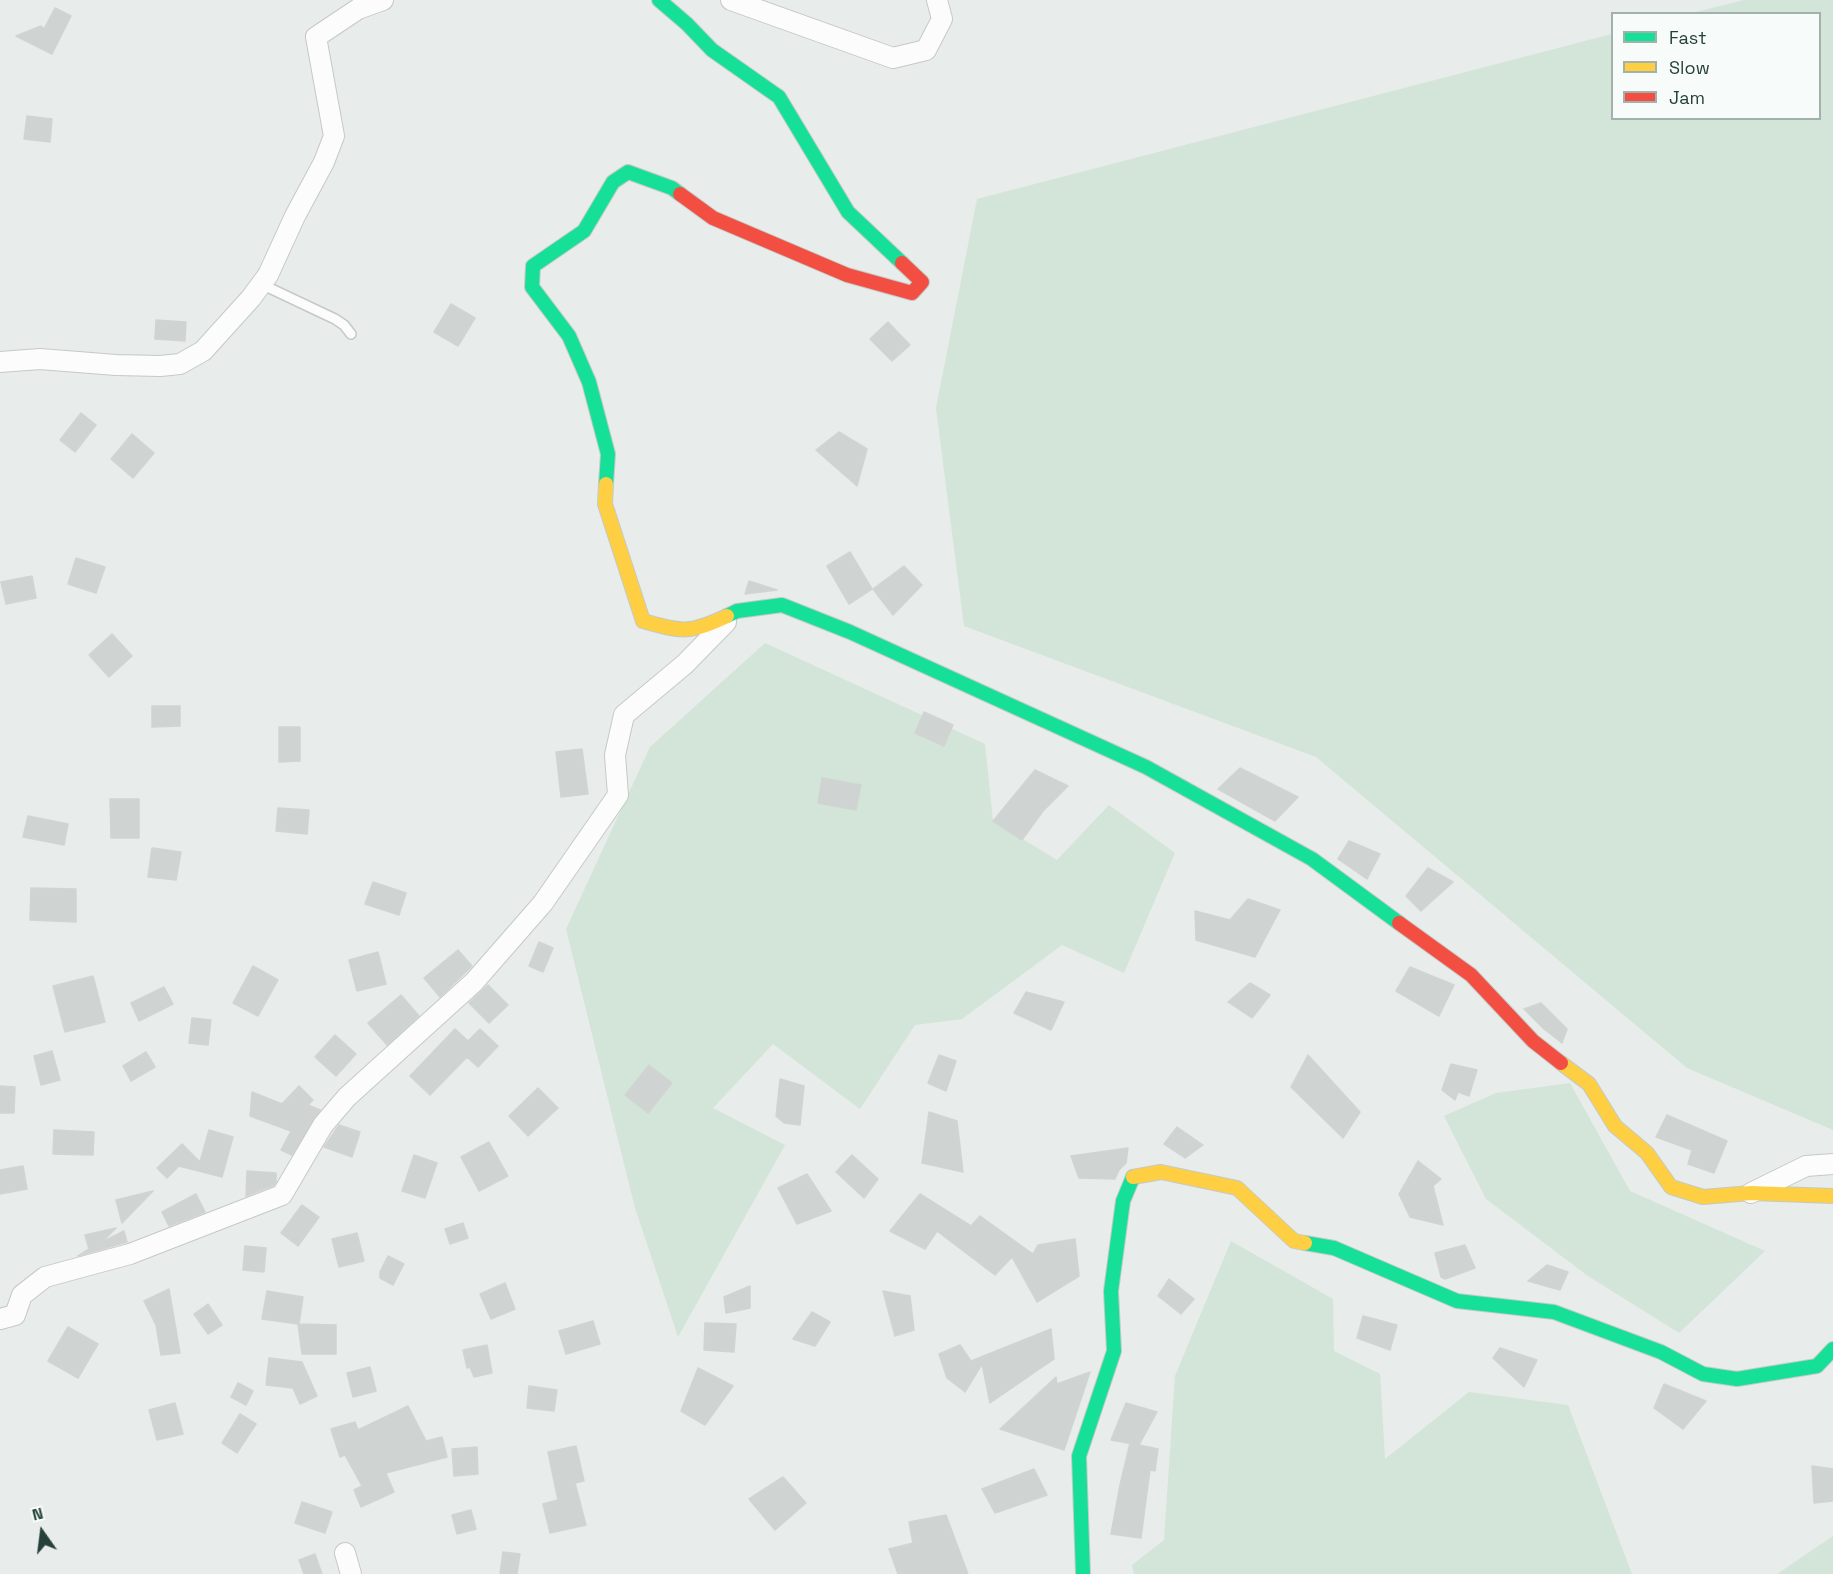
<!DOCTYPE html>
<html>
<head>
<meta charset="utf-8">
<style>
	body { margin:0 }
	#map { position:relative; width:1833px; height:1574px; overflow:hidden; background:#e8ecea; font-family:"Space Grotesk",sans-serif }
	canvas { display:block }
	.legend { position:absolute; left:1611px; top:12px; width:210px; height:108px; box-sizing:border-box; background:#f7fbf9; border:2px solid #a3b1ac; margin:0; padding:8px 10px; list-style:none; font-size:18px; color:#254139 }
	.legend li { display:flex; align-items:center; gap:12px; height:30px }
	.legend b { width:30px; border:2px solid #a3b1ac }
	.north { position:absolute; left:12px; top:1502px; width:60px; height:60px; -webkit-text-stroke:4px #f7fbf9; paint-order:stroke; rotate:346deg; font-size:16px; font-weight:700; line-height:24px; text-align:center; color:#254139 }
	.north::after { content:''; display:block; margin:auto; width:21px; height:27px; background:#254139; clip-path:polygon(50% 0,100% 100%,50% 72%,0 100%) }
</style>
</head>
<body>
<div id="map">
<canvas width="1833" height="1574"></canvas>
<ul class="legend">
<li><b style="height:8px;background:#16e098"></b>Fast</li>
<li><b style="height:8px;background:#ffcf43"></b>Slow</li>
<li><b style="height:8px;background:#f24e42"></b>Jam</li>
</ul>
<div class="north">N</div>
</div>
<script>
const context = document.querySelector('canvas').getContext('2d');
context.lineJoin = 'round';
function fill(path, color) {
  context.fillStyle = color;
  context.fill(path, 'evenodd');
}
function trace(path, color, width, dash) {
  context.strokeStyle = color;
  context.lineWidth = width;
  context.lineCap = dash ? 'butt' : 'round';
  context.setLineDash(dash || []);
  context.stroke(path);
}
fill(new Path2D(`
	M1744,0H1833V1130L1687,1068L1316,757L964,626L936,408L977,199L1612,34V118H1820V14L1692,13Z
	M765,643L985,744L993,821L1057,860L1109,805L1175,853L1124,973L1062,945L962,1019L915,1025L860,1109L773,1044L713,1108L785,1145L678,1337L635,1208L566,929L650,747Z
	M1570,1083L1630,1191L1765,1251L1679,1333L1588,1276L1486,1199L1444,1116L1496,1093Z
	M1231,1241L1333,1299L1334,1351L1380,1374L1385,1459L1469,1392L1568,1405L1632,1574H1134L1132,1565L1164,1540L1175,1376Z
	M1833,1536V1574H1777Z`), '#d2e5d8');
const building = new Path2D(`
	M55,8L71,16L52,54L16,36L41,26L44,29Z
	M27,116L52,119L50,142L24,139Z
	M451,304L475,318L458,346L434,332Z
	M156,320L186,322L185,341L155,339Z
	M888,322L910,345L892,361L870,339Z
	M81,413L96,425L75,452L60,440Z
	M839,432L867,449L857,486L816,450Z
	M132,434L154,453L133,478L111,459Z
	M850,552L872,589L849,604L827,566Z
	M76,558L105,567L96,593L68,584Z
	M904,566L922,585L893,615L873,589Z
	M32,576L36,598L6,604L1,582Z
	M749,581L777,590L745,594Z
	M112,634L132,656L109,677L89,655Z
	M152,706H180V726L152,727Z
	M924,712L953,725L944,746L915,733Z
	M279,727H300V761L279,762Z
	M582,749L588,794L561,797L556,752Z
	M1240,768L1298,797L1275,821L1218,789Z
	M1035,770L1068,786L1043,811L1022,840L993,821Z
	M822,778L861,785L856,810L818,803Z
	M110,799H139V838H111Z
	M278,808L309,810L307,834L276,831Z
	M28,816L68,824L64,845L23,837Z
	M1349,841L1380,854L1367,879L1338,859Z
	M152,848L181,852L176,880L148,877Z
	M1428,868L1453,882L1421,911L1406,896Z
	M373,882L406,893L399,915L365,904Z
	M31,888L76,889V922L30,920Z
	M1248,899L1280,910L1255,957L1196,940L1195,911L1230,920Z
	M539,942L553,948L543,972L529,966Z
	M458,950L472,966L440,997L424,978Z
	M378,952L386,984L357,991L349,960Z
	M253,966L278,980L258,1016L233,1003Z
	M1410,967L1454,985L1439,1016L1396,991Z
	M93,976L105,1022L65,1032L53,986Z
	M1250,983L1270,995L1252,1018L1228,1002Z
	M488,985L508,1005L489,1023L469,1003Z
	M164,987L173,1004L139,1021L131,1003Z
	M1026,992L1064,1002L1051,1030L1014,1013Z
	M401,995L419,1016L387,1045L368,1023Z
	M1541,1003L1567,1029L1562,1043L1544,1029L1524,1009Z
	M192,1018L211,1020L208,1045L189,1043Z
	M455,1029L468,1041L480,1029L498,1046L478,1067L467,1057L430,1095L410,1076Z
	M335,1035L356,1054L336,1076L315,1057Z
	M52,1051L60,1080L41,1085L34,1056Z
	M146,1052L155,1067L131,1081L123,1066Z
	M939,1055L956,1061L946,1091L928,1083Z
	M1308,1055L1360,1112L1343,1138L1291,1087Z
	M1451,1064L1477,1070L1469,1096L1458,1092L1455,1100L1442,1090Z
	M649,1065L672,1083L648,1113L625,1095Z
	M780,1079L804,1086L800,1125L784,1123L776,1116Z
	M0,1086L15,1087L14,1113H0Z
	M299,1086L313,1100L308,1105L320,1110L292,1155L281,1150L291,1131L250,1116L252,1092L282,1104Z
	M538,1088L558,1108L528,1136L509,1116Z
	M929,1112L957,1121L963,1172L922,1163Z
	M1667,1115L1727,1141L1714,1173L1688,1164L1692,1150L1656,1137Z
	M339,1125L360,1132L352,1157L324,1147Z
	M1177,1127L1203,1145L1185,1158L1164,1144Z
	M54,1130L94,1132L93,1155L53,1154Z
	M209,1130L233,1137L222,1177L179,1166L167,1178L157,1168L182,1144L200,1162Z
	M489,1142L508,1176L479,1191L461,1157Z
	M1128,1148L1126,1163L1119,1170L1115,1179L1079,1178L1071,1156Z
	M414,1155L437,1163L425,1198L402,1191Z
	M852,1155L878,1179L864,1198L836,1172Z
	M1418,1161L1441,1179L1433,1186L1443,1225L1410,1217L1399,1194Z
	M23,1166L27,1189L0,1194V1170Z
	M247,1171L276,1173V1182L274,1185L246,1196Z
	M807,1174L831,1211L797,1224L778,1188Z
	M153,1191L122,1223L116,1200Z
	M196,1194L205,1212L169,1226L162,1212Z
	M920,1194L971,1226L980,1216L1033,1254L1038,1245L1075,1239L1079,1276L1037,1302L1012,1257L995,1275L937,1231L925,1249L890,1231Z
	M302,1205L319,1217L298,1246L281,1233Z
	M463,1223L468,1238L450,1244L445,1229Z
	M116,1228L102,1242L124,1231L127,1242L78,1256L89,1249L85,1235Z
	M357,1233L364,1261L339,1267L332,1239Z
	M1465,1245L1475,1268L1445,1279L1441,1277L1435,1253Z
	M245,1246L266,1248L264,1272L243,1270Z
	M388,1256L404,1264L393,1285L380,1278V1272Z
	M1547,1265L1568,1272L1560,1290L1528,1281Z
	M1169,1279L1194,1299L1181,1314L1158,1296Z
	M505,1283L515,1309L491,1319L480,1294Z
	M750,1286V1308L726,1313L724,1297Z
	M169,1289L180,1353L161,1355L156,1325L144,1301Z
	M267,1291L303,1297L299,1324L336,1325V1354H302L298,1324L262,1319Z
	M883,1291L910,1296L914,1330L895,1336Z
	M208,1304L222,1325L208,1334L194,1314Z
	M812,1312L830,1322L815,1346L793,1339Z
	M1363,1316L1397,1325L1390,1350L1357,1338Z
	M593,1321L600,1344L566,1354L559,1331Z
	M705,1323L736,1324L734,1352L704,1350Z
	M68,1327L98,1344L78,1378L48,1361Z
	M1051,1329L1054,1359L990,1403L982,1364L965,1392L947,1378L939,1354L960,1345L971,1361Z
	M487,1345L492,1373L474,1377L470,1367L467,1368L463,1350Z
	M1500,1348L1537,1360L1524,1387L1493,1358Z
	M269,1358L302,1362L317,1396L300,1404L293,1388L266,1385Z
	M370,1367L376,1391L353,1397L347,1373Z
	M698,1368L733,1386L705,1425L681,1411Z
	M1090,1372L1064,1450L1000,1429L1056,1377L1057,1384Z
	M238,1383L253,1391L246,1405L231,1397Z
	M1664,1384L1706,1401L1683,1429L1654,1408Z
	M529,1386L557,1390L554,1411L527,1408Z
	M175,1403L183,1434L157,1440L149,1410Z
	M1126,1403L1157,1412L1139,1445L1111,1440Z
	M408,1406L426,1441L442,1437L447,1457L386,1473L394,1492L361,1507L354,1490L362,1486L345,1455L340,1457L331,1429L355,1422L358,1430Z
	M240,1414L256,1424L237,1453L222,1443Z
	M1130,1443L1158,1449L1155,1471L1150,1470L1141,1538L1111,1534L1120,1485Z
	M576,1446L584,1481L575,1483L586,1525L550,1533L543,1504L558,1500L548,1452Z
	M477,1447L478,1474L454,1476L452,1449Z
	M1812,1466L1833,1469V1501L1814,1503Z
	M1034,1469L1047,1495L995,1513L982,1489Z
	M783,1477L806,1503L775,1530L749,1499Z
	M302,1502L332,1512L325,1533L295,1523Z
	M471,1510L476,1529L457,1534L452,1515Z
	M946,1515L968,1574H898L889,1549L913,1543L909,1522Z
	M503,1552L520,1554L517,1574H500Z
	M315,1554L322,1574H304L299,1560Z`);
fill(building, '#cfd3d2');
trace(building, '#d0d5d3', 1.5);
const lane = new Path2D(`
	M261,284L335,319L344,325L351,334`);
const street = new Path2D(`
	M731,0L893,58L926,50L942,19L937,0
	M0,362L40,359L116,365L160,366L180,364L203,351L251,298L268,275L295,216L324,162L334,136L316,37L358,9L383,0
	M1751,1193L1806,1166L1833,1164
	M0,1319L15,1315L22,1295L45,1277L130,1254L282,1195L323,1125L347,1097L474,982L543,903L618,795L615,755L624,715L685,664L726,622
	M345,1553L351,1574`);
const fast = new Path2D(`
	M659,0L687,24L712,50L779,97L848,212L902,263
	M606,484L608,454L589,382L569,336L532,287L533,266L584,231L613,182L628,172L672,188L680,194
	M727,616L737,611L782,605L850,632L1146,767L1312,859L1399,923
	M1305,1243L1334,1248L1457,1301L1554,1312L1661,1352L1703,1374L1737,1379L1817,1366L1833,1349
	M1083,1574L1079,1456L1114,1351L1111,1291L1123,1201L1133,1177`);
const slow = new Path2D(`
	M606,484L605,504L643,621C682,632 690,634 727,616
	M1561,1063L1589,1084L1615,1126L1647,1153L1671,1187L1703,1197L1751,1193L1833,1196
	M1133,1177L1161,1172L1237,1188L1294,1241L1305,1243`);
const jam = new Path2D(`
	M680,194L713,218L847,275L912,293L922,282L902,263
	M1399,923L1471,975L1533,1041L1561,1063`);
trace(lane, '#c5c9c7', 12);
trace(street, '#c5c9c7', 22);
trace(fast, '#c3cac7', 16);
trace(slow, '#c3cac7', 16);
trace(jam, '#c3cac7', 16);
trace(lane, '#fcfcfc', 9);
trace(street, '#fcfcfc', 20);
trace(fast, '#16e098', 14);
trace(slow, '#ffcf43', 14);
trace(jam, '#f24e42', 14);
</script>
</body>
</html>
